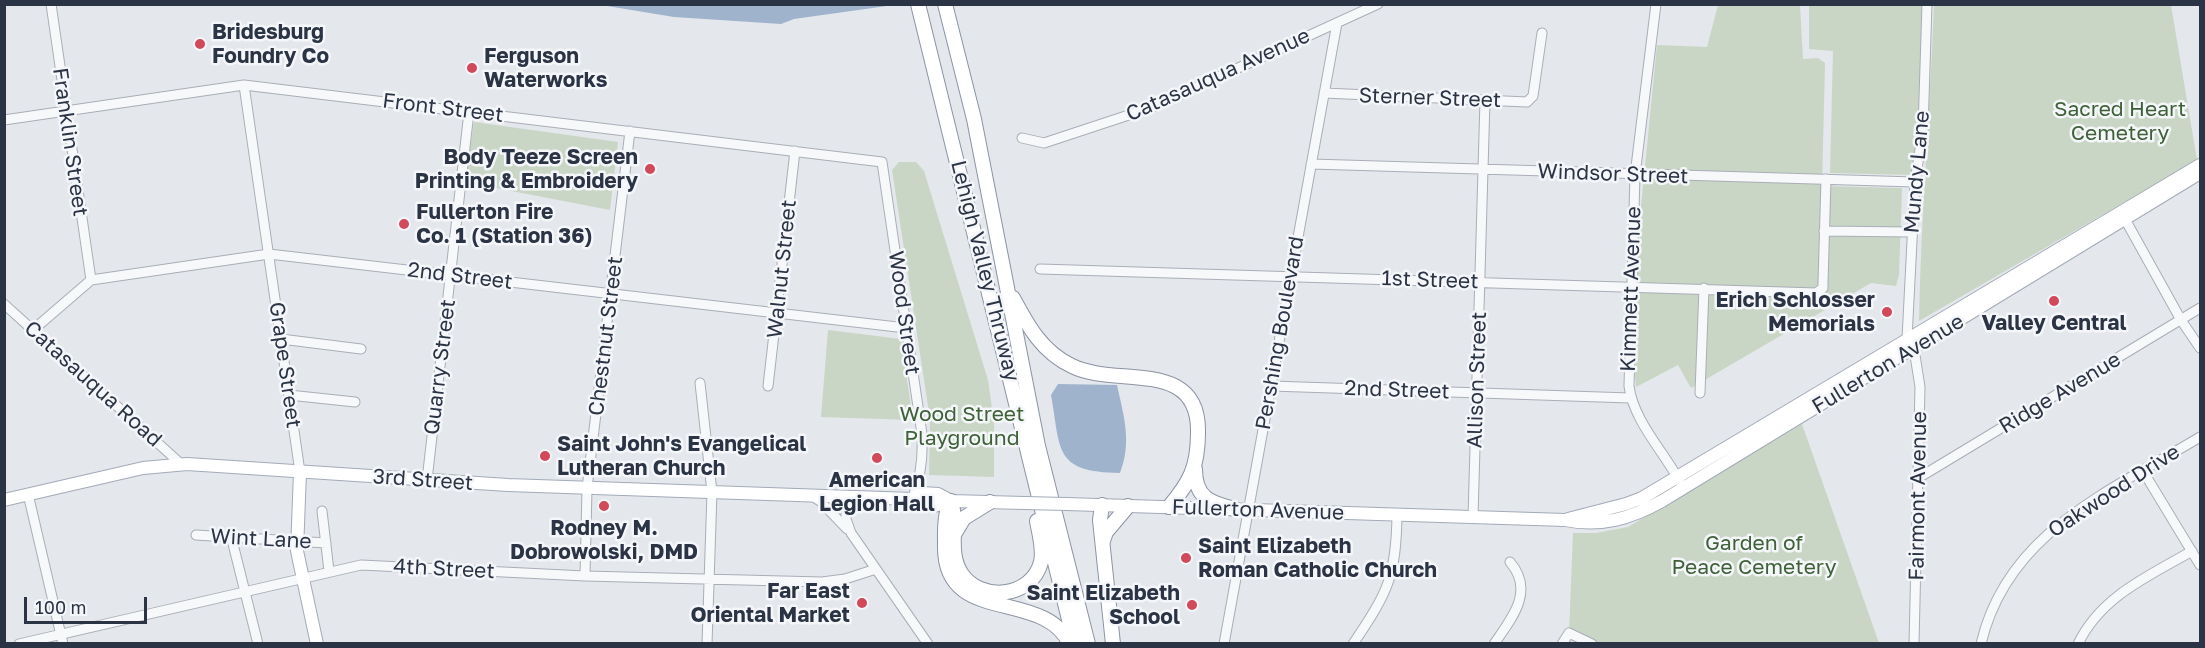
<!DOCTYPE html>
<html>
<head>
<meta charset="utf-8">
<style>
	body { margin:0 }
	#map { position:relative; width:2205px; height:648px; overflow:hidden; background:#e4e7ec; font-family:"Golos Text",sans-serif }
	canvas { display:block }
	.frame { position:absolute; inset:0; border:6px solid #2b3445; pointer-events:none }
	.scale { position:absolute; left:24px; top:597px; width:123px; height:27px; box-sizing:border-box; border:3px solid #2b3445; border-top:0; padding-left:8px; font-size:18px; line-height:21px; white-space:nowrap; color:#2b3445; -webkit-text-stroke:4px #f4f6f9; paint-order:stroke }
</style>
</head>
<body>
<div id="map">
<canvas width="2205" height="648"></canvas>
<div class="frame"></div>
<div class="scale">100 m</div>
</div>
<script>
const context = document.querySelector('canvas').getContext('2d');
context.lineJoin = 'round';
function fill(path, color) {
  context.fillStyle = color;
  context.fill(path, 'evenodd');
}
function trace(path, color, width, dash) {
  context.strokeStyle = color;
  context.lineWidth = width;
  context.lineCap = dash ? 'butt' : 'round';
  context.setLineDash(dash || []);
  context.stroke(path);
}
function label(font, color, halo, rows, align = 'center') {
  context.font = font + ' "Golos Text",sans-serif';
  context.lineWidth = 5;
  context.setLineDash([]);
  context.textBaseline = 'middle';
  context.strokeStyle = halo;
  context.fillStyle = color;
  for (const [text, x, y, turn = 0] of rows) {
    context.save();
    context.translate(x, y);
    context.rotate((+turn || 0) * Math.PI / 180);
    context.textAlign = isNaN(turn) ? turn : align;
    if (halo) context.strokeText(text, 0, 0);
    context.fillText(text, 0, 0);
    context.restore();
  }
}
fill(new Path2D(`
	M1718,5H1800L1803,59L1818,58L1825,63L1822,186L1902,188L1899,275L1896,286L1871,283L1691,388L1678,365L1636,387L1634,360L1637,247L1657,45L1707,47Z
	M1809,5H1922V105L1912,175L1830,173L1833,51L1809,49Z
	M1934,5H2171L2197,160L1919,321C1921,215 1930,110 1934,5Z
	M474,122L618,142L610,210L465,182Z
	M899,162H916L924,171L988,380L994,423V477L929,475L930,419L892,170Z
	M828,330L901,339L913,420L821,417Z
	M1802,424L1879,643L1592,644L1569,633L1573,533H1596L1628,527Z`), '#c9d6c5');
fill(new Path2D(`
	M601,5H894L794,19L781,24L674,17Z
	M1058,384L1117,385C1124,417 1132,442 1120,473C1053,472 1061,450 1051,395Z`), '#9fb4cc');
const minor = new Path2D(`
	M51,4L91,280
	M1656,4L1635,175L1629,386C1633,420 1664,452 1680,482
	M244,85L300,472
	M1324,93L1527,102L1533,96L1542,33
	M4,120L244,85L882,162L922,434C923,456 921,479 912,499
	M1022,138L1044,143L1153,107L1378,4
	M1311,164L1915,182
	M2126,221L2181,320L2200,348
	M1824,231L1912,232
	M1040,269L1816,293L1823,288V283L1826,179
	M4,304L181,464
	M33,330L91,280L269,254L906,328
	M281,339L361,349
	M1907,339L1915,182L1923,130L1927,4
	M1914,349L1920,387L1914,644
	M700,383L712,492L707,644
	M768,386L795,151
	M1271,386L1630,398
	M1700,393L1704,288
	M289,395L355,402
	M2143,471L2200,565
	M1920,477L2200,308
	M427,480L469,112
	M28,494L63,644
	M812,496L820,501L847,529
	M846,497V519L851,533L928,644
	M322,511L329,571
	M1473,517L1485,100
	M196,535L326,543
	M232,540L258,644
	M585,576L587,488L630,131
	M19,644L361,565L585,576L822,582L845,579L876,569
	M1224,644L1337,23
	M1353,644C1388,592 1396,577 1397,515
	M1494,644C1512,618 1535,591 1510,562
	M1562,644L1569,633L1592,644
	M1981,644C2007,532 2111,491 2200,437
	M2078,644C2101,596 2149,576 2192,551`);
const major = new Path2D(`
	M300,472L297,551L317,644
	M912,499L922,493L938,494L951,501L1024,503
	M4,500L143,468L187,464L508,485L912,499C925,509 936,507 951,501
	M1067,504L1565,520C1601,527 1630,519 1662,501L2200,173
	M1568,519L1626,504L1642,498L2200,165`);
const highway = new Path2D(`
	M918,4L1075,644
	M945,4L974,119L1038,446L1088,644
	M1013,298C1028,326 1042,352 1072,366C1116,388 1200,357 1198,433C1198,467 1190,482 1169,507
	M1195,469C1195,498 1210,503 1235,509
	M951,501C959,524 947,551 961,573C980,603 1032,598 1041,562C1044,549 1039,533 1037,521
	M1102,505L1100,520L1113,644
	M948,508C944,520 945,532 945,545C943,627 1043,587 1070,644
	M955,533L964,518L990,502
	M1103,541L1106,532L1128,506`);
trace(minor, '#a9aeb7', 11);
trace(major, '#a3abb8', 14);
trace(highway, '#8b94a3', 16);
trace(minor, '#f7f8fa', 9);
trace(major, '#fff', 12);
trace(highway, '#fff', 14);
const majorBridge = new Path2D(`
	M1024,503L1067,504`);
trace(majorBridge, '#a3abb8', 14, []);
trace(majorBridge, '#fff', 12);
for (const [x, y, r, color] of [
	[200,44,6,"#d1495b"],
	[472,68,6,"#d1495b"],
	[650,169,6,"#d1495b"],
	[404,224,6,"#d1495b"],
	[2054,301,6,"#d1495b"],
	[1887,312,6,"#d1495b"],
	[545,456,6,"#d1495b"],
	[877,458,6,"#d1495b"],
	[604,506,6,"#d1495b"],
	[1186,558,6,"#d1495b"],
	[862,603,6,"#d1495b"],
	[1192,605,6,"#d1495b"]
]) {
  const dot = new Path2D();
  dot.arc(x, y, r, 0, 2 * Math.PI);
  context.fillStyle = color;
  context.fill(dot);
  trace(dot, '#f4f6f9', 2);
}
label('bold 21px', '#2b3445', '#f4f6f9', [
	["Bridesburg",212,32],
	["Foundry Co",212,56],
	["Ferguson",484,56],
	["Waterworks",484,80],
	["Body Teeze Screen",638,157,"right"],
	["Printing & Embroidery",638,181,"right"],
	["Fullerton Fire",416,212],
	["Co. 1 (Station 36)",416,236],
	["Erich Schlosser",1875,300,"right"],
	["Memorials",1875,324,"right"],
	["Valley Central",2054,323,"center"],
	["Saint John's Evangelical",557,444],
	["Lutheran Church",557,468],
	["American",877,480,"center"],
	["Legion Hall",877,504,"center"],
	["Rodney M.",604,528,"center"],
	["Dobrowolski, DMD",604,552,"center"],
	["Saint Elizabeth",1198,546],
	["Roman Catholic Church",1198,570],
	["Far East",850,591,"right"],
	["Oriental Market",850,615,"right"],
	["Saint Elizabeth",1180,593,"right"],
	["School",1180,617,"right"]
], 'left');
label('21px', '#2b3445', '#f4f6f9', [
	["Catasauqua Avenue",1218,75,-24],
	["Sterner Street",1430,98,2],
	["Front Street",443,108,7],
	["Franklin Street",70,142,82],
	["Mundy Lane",1917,172,-85],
	["Windsor Street",1613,174,2],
	["Walnut Street",782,269,-84],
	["Lehigh Valley Thruway",985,271,76],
	["2nd Street",460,276,7],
	["1st Street",1430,280,2],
	["Kimmett Avenue",1631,289,-88],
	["Wood Street",904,313,82],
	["Pershing Boulevard",1280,333,-80],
	["Chestnut Street",606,336,-83],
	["Fullerton Avenue",1888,364,-31],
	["Grape Street",285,365,82],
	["Quarry Street",440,367,-83],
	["Allison Street",1477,380,-88],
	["Catasauqua Road",93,384,42],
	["2nd Street",1397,390,2],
	["Ridge Avenue",2060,393,-31],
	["3rd Street",423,480,4],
	["Oakwood Drive",2114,491,-33],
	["Fairmont Avenue",1918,496,-89],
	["Fullerton Avenue",1258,510,2],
	["Wint Lane",261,539,3],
	["4th Street",444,569,3]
]);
label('21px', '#3f6138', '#f4f6f9', [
	["Sacred Heart",2120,109],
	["Cemetery",2120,133],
	["Wood Street",962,414],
	["Playground",962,438],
	["Garden of",1754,543],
	["Peace Cemetery",1754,567]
]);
</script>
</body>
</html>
